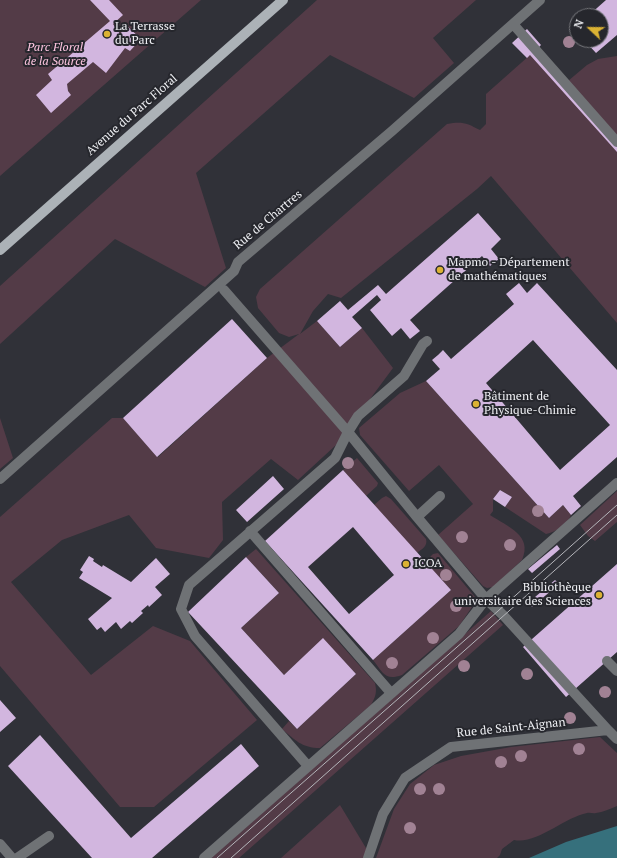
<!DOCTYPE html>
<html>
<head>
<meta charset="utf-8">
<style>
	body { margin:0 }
	#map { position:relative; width:617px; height:858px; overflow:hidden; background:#303138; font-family:"PT Serif",serif }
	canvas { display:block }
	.north { position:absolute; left:569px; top:8px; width:40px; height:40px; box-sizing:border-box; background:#26272d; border:1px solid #76777c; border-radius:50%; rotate:292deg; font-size:11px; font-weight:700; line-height:16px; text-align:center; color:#eeeff3 }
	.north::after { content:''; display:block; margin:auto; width:14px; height:18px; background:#dbb233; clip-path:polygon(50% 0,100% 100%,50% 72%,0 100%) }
</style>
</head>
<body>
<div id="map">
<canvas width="617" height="858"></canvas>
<div class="north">N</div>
</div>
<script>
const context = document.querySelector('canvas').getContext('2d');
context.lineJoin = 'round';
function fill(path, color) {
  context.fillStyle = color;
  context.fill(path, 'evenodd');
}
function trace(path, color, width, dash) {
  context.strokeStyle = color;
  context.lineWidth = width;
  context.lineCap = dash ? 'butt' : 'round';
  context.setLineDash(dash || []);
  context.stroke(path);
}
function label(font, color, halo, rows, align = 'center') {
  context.font = font + ' "PT Serif",serif';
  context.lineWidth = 4;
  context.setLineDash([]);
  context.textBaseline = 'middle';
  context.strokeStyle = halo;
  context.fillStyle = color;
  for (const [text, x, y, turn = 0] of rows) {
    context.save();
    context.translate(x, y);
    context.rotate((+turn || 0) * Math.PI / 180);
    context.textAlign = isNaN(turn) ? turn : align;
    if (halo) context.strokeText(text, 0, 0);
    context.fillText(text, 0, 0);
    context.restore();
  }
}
fill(new Path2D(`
	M0,0H201L0,176Z
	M317,0H476L433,38L454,63L414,98L330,55L196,173L226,268L205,287L115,239L0,344V286Z
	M530,55L568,81L587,65L598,59L617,56V323L491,176L477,189L341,298L328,294L313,311L300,334L317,321L340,347L362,328L393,368L336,445L298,480L271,459L222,502L223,540L209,558L156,548L129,515L62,540L11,582L91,675L153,626L190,641L257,720L154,807H120L0,666V517L112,418H123L158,457L267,358L299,334L289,337L279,333L258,308L256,297L260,289L447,124C462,121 467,123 480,130L486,124V94Z
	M426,381L549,518L563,505L571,515C568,524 556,532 546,534L505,507L512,497L500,490L493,499V511L490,515C508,527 533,535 522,560L493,587L487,588L483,586L438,535L473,504L439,465L409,491L360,435L359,428L400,393Z
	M0,418L13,458L0,469Z
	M357,458L378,483L377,486L366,496L343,470Z
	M617,491V522L595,541L588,536L580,525Z
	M386,496L391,499L426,539C428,546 422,549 417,553L374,505L382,498Z
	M256,549L375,683C377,692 376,696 371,705L320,748C302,748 295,740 282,729L289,721L297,729L356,674L323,639L284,675L241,628L279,593L246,557Z
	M438,553L475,597L476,601L459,626L402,675C385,681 383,673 373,660L451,590L425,562L433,554Z
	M491,611L503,625L239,858H211Z
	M600,737L617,753V806C610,809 603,812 596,813C593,814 590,812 587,813C565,817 536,845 514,840L502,849L500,855L497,858H376L394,809L410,784L434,765L461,756L511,747Z
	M340,805L372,858H281Z`), '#533b47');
fill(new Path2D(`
	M617,826V858H529L566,842Z`), '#36707c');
fill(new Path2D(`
	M90,0H109L123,15L113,24L120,34L127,26L141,39L130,51L125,48L106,73L93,62L67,84L68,91L71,95L51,113L36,95L52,80L48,74L110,21Z
	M606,0H617V35L596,53L584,40H601V16H588Z
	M527,29L541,45L538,48L617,136V152L530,55L527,58L512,43Z
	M478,213L501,239L491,249L499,259L490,266L482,256L410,320L420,331L410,339L401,328L392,336L370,310L381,300L377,295L352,317L362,328L340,347L317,321L340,301L348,310L378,285L386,294Z
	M519,283L527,293L537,283L617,370V457L573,496L581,506L571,515L563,505L549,518L426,381L440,369L432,360L438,355L443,350L451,359L514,304L506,294ZM533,340L610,425L560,470L486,383Z
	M232,319L267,358L157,457L123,418Z
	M343,470L451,590L373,660L265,541ZM353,527L394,575L349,614L308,567Z
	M273,476L284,489L247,522L236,510Z
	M500,490L512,497L505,507L493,499Z
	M557,545L560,549L532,573L528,569Z
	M89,556L94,559L93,561L102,567L103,565L131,582L156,558L170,574L155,587L162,595L149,607L148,605L141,611L143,613L132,623L130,621L121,629L116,622L105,632L101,627L97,630L88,619L112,598L79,578L83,572L80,570Z
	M246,557L279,593L241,628L284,675L323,638L356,674L297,729L188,612Z
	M617,564V652L566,697L523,647Z
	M555,580L559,584L532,607L528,603Z
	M0,700L16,718L0,732Z
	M40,735L131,838L241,744L259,766L152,858H92L8,766Z`), '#d2b6df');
trace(new Path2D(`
	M513,24L617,142
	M224,290L348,432L417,517L440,496
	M0,479L234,271L238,262L392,131L540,0
	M417,517L486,599L504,616L608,730
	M250,531L391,693
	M607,661L617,671
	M308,766L195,636L181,609L189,585L335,458L348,432L358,416L404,376L423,344L427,341
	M0,844L12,858
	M17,858L49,836
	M204,858L459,634L486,599L617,483
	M368,858L383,814L405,778L451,747L608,730L617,739`), '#6f7275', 10);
trace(new Path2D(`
	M0,250L283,0`), '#acb2b7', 10);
trace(new Path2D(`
	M217,858L498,611L617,505
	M231,858L617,515`), '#b4b5ba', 1);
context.fillStyle = '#a18294';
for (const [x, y] of [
	[569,42],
	[348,463],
	[538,511],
	[462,537],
	[510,545],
	[446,575],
	[456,606],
	[433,638],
	[392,663],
	[464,666],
	[527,674],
	[605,692],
	[570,718],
	[579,749],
	[521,756],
	[501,762],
	[420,789],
	[439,789],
	[410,828]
]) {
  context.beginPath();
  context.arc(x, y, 6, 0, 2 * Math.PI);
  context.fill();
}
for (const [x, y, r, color] of [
	[107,34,4,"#dbb233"],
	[440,270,4,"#dbb233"],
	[476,404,4,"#dbb233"],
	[406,564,4,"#dbb233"],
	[599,595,4,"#dbb233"]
]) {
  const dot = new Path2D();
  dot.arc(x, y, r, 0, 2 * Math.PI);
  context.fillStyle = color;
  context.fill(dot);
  trace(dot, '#26272d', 1.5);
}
label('12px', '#eeeff3', '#26272d', [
	["La Terrasse",115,27],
	["du Parc",115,41],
	["Mapmo - Département",448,263],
	["de mathématiques",448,277],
	["Bâtiment de",484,397],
	["Physique-Chimie",484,411],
	["ICOA",414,564],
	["Bibliothèque",591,588,"right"],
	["universitaire des Sciences",591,602,"right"]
], 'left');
label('italic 12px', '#fec5e0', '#26272d', [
	["Parc Floral",55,48],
	["de la Source",55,62]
]);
label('12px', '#eeeff3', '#26272d', [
	["Avenue du Parc Floral",132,115,-41],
	["Rue de Chartres",268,220,-40],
	["Rue de Saint-Aignan",511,728,-6]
]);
</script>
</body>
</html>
